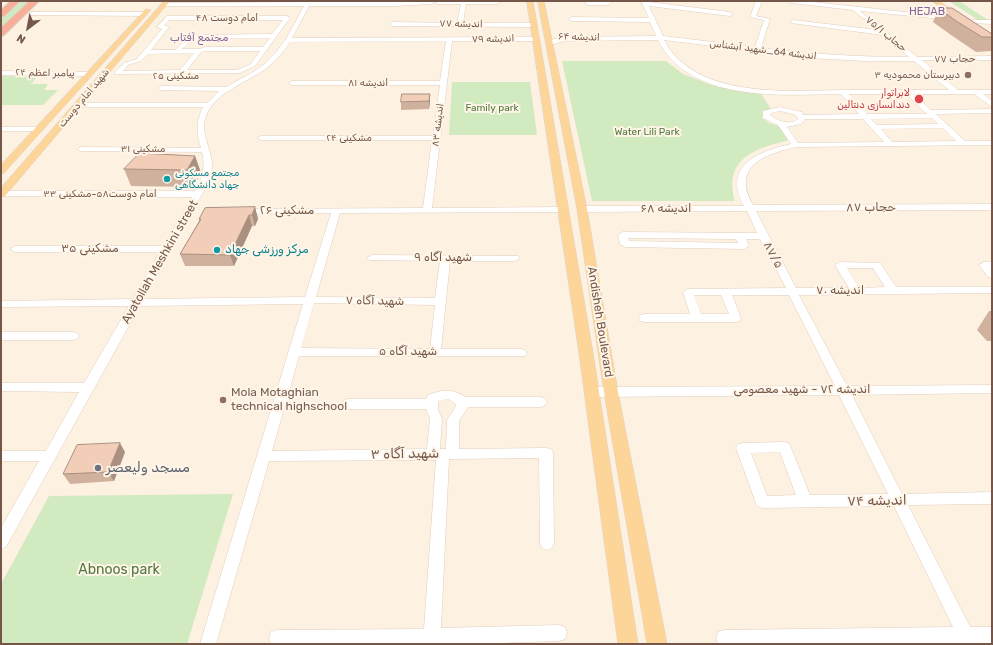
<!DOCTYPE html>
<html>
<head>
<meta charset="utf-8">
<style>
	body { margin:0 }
	#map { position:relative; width:993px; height:645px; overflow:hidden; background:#fdf1e1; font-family:Rubik,sans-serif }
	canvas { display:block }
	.frame { position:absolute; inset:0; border:2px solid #745748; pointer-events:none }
	.north { position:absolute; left:8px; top:8px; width:40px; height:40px; -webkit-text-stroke:3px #fff5e8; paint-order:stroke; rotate:212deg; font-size:11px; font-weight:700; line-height:16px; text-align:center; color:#745748 }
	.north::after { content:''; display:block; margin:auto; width:14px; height:18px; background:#745748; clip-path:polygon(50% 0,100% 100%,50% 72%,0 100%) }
</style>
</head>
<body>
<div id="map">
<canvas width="993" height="645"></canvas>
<div class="frame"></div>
<div class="north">N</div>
</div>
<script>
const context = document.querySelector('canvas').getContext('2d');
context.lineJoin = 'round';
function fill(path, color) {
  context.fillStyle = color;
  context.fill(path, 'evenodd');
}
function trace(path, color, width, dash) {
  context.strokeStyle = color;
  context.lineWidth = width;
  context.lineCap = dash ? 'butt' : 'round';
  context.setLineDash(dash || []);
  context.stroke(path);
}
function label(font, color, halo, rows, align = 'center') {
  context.font = font + ' Rubik,Cairo,sans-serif';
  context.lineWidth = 4;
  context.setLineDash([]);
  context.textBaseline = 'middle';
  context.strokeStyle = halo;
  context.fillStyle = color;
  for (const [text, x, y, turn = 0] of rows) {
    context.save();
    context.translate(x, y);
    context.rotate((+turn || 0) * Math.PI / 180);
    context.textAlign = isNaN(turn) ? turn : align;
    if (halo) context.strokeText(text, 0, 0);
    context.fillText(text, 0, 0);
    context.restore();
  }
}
fill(new Path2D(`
	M22,1H31L1,28V19Z
	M949,1H959L988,20H978Z
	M562,61H666L683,74L711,85L761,94L771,109L763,112L762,118L769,123L781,127L790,140C755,148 723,159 735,201H592Z
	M1,76L37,77L31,84H48L44,90H58L43,105H1Z
	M452,82H530L537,135H449Z
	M233,494L187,644H1V584L49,496Z`), '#d2eac0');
const minor = new Path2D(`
	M306,1H312L311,2H434L431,4L395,6H309L292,38L537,37L540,39L537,41H452L432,208L563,207L568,210L566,212L340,213L316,297L435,298L440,261L369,260L367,258L372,255L518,256L520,258L515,261H450L441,349H521L525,350L527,353L525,356H299L272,451L427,449L430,419L426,409H347L343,407L341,404L343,401L347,399H426L428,395C441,390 453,388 465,397H541L545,399L547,402L545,405L541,407H468L459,421V449L546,448L551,449L553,453L554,543L552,548L547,550L542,548L540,543L539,458L449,459L441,628L559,625L565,627L567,633L565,639L559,641L471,644H271L269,638L271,632L277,630L424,629L436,460L269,461L216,644H200L303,304L140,306L6,547L1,549V528L39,461H1V451H46L79,392L1,391V383H84L129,306L1,307V301L133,299L160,252H15L10,249L15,246H164L192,197L2,196L1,191H195C202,179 206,167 202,152L81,151L77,149L81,147L201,148C196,132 196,122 203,107H79L75,105L79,103H207L219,91L161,90L158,88L161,86L226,87L253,72L263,65L277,51L286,39L304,6H164L161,4L162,3L306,2ZM446,41L440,81H292L289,83L292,85H440L433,136H261L257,138L261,140H432L423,208L239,209L237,211L242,214L331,213L305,297L144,299L211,178C211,171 213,164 211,157C209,146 203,135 204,124C209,92 247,84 268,67C277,60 284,51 290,42ZM314,303L435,305L430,349L301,348ZM448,399L456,404L455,408L447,420L446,449H440L442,419L438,410V401Z
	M436,1H499V3L497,4H466L463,23H530L533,25L530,27L392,26L389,24L392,22L457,23L461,4H438L436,3Z
	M610,1L611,3L608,5H588L585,3L588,1Z
	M641,1L730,12L733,14L730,16L649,6L663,36L755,47L764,20L750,17L756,1H762L756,16L770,19L761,48C810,54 859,57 909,57L883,35L791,23V21L793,20L878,30L853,10L791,3L788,1H805L950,17L953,19L952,20L860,11L917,57L992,56V60H922L958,90H992V94H983L992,101V107L974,94H914L931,110L992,109V113L936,114L965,141H992V145L796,147C764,154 731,167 753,205L992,204V210L756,211L796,288H849L835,265L840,262L880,263L896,287H992V293L799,295L847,386L992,385V393L852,395L902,494L992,492V504L908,505L970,627H992V643L718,644L716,638L718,632L724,630L953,627L894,506L762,508L757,506L736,448L738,444L743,443L784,442L789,443L810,495L888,494L839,395L591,397L587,395L585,392L587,389L591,387L835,386L789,295H732L741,318L740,321L736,322H644L640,321L639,318L640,315L644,314H690L683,292L688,289L786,288L760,239H746L749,246L744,249L625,247L620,244L618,235L623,232L757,233L747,211L582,212L577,209L582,206H744C722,166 758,151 791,144L778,125L763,118V111L780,107L802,112L803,115L859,114L841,94C782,95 689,103 658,40L564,41L550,45L547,43L554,39L564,37L656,36L650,22L572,21L569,19L572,17L649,18ZM664,40L810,58L865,61H914L949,90C914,90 878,90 843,90C787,91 695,99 664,40ZM849,94H906L927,114H867ZM780,111L796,115L798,119C789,126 778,121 770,115L771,113ZM932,118L938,124L877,125L871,119ZM805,119H863L884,142L798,143L787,127L801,124ZM943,128L956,141L892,142L881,129ZM628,238L736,239L738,243L629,241ZM847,268H873L885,287L859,288ZM694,295H721L729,314H701ZM780,452L796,495L767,496L751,453Z
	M32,12H145L148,14L145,16L30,15L29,14Z
	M167,16H287L290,18L255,66L240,73L115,74V72L124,63L137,59L162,29L157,27ZM169,20H283L272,34L191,35L175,50H151L169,27L164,25ZM270,38L263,47H206L199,49H182L193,39ZM206,51H260L251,64L237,70H187L201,52ZM194,53L180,70L123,71L128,65L141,61L148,54Z
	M973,20H992V24L971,23V21Z
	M1,71L89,72L92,74L89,76L1,75Z
	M1,127H38L42,129L38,131H1Z
	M984,262H992V278L988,277L979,265Z
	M1,332H73L77,333L79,336L77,339L73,340H1Z`);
const major = new Path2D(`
	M164,1H170L5,196L1,197V188Z
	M527,1H533L593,353L638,644H618L579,353Z
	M538,1H544L587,209L618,392L667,644H647L604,392L577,209Z
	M932,1H939L963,18L958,19Z
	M146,9L151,10L4,173L1,174V165Z`);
const highway = new Path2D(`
	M11,1H20L4,16H1V10Z
	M30,1H39L4,35L1,36V28Z`);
trace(minor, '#e1cdbd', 1);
trace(major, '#dbd3cf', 1);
trace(highway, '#dbd3cf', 2);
fill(minor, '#fff');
fill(major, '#fdd598');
fill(highway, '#f8ae97');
fill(new Path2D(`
	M939,8L992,34V48L991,51L976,52L951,35L933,22Z
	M430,94V102L429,109L401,110V102Z
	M195,156L201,173L193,187L131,186L124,169Z
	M255,207L258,219L255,226H252L234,266H185L180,254L199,221V219Z
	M989,311H992V341H987L977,330Z
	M125,452L114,481L70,484L63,474Z`), '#d0b19e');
fill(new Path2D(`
	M430,94V102L429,109V101Z
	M195,156L201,173L193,187L187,170Z
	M255,207L258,219L255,226L252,215Z
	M249,215L252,226L234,266L230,255Z
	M120,443L125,452L114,481L108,472Z`), '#a99081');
const building = new Path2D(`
	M939,8H952L992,34V37H982L956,21Z
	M402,94H430L429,101L401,102Z
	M140,153L195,156L187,170L124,169Z
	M255,207L252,215H249L230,255L180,254L201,219H199L205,208Z
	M120,443L108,472L63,474L77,445Z`);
fill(building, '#f2ceb8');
trace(building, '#a99081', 1);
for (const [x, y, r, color] of [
	[968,75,4,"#8d6e63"],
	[919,99,5,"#e0444e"],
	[167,179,4,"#0f9aa8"],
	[217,250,4,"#0f9aa8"],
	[223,400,4,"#8d6e63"],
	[98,468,4,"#6b7280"]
]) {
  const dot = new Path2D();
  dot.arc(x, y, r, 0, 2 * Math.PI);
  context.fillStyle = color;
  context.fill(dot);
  trace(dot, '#fff5e8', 1.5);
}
label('10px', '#745748', '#fff5e8', [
	["امام دوست ۴۸",227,18],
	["اندیشه ۷۷",461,24,1],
	["حجاب ۷۵/۱",886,34,39],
	["اندیشه ۶۴",579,37,2],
	["اندیشه ۷۹",493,39,-1],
	["اندیشه 64_شهید آبشناس",763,50,7],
	["حجاب ۷۷",955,59,-1],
	["پیامبر اعظم ۲۴",45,73,1],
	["مشکینی ۲۵",176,76],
	["اندیشه ۸۱",368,83],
	["شهید امام دوست",84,98,-50],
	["اندیشه ۸۳",438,125,-83],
	["مشکینی ۲۴",349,138],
	["مشکینی ۳۱",143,149],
	["امام دوست۵۸-مشکینی ۳۳",100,194]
]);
label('10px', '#785e54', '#fff5e8', [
	["دبیرستان محمودیه ۳",960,75]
], 'right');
label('10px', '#be3a42', '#fff5e8', [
	["لابراتوار",910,93],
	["دندانسازی دنتالین",910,105]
], 'right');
label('10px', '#527a40', '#fff5e8', [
	["Family park",492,108],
	["Water Lili Park",647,132]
]);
label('10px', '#0d838f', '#fff5e8', [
	["مجتمع مسکونی",175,173],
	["جهاد دانشگاهی",175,185]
], 'left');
label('11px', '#856398', '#fff5e8', [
	["HEJAB",927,12],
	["مجتمع آفتاب",199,38]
]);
label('12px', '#745748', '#fff5e8', [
	["حجاب ۸۷",871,208],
	["اندیشه ۶۸",666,209],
	["مشکینی ۲۶",287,211],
	["مشکینی ۳۵",90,249],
	["۸۷/۵",773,255,62],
	["شهید آگاه ۹",443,258],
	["Ayatollah Meshkini street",160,262,-60],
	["اندیشه ۷۰",840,291],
	["شهید آگاه ۷",375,301,1],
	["Andisheh Boulevard",600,322,81],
	["شهید آگاه ۵",408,352],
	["اندیشه ۷۲ - شهید معصومی",802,390]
]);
label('12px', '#0d838f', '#fff5e8', [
	["مرکز ورزشی جهاد",225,250]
], 'left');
label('12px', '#785e54', '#fff5e8', [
	["Mola Motaghian",231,393],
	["technical highschool",231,407]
], 'left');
label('14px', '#745748', '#fff5e8', [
	["شهید آگاه ۳",405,454,-1],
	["اندیشه ۷۴",877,501,-1]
]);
label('14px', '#5b616d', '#fff5e8', [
	["مسجد ولیعصر",106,468]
], 'left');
label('14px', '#527a40', '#fff5e8', [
	["Abnoos park",119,570]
]);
</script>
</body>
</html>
